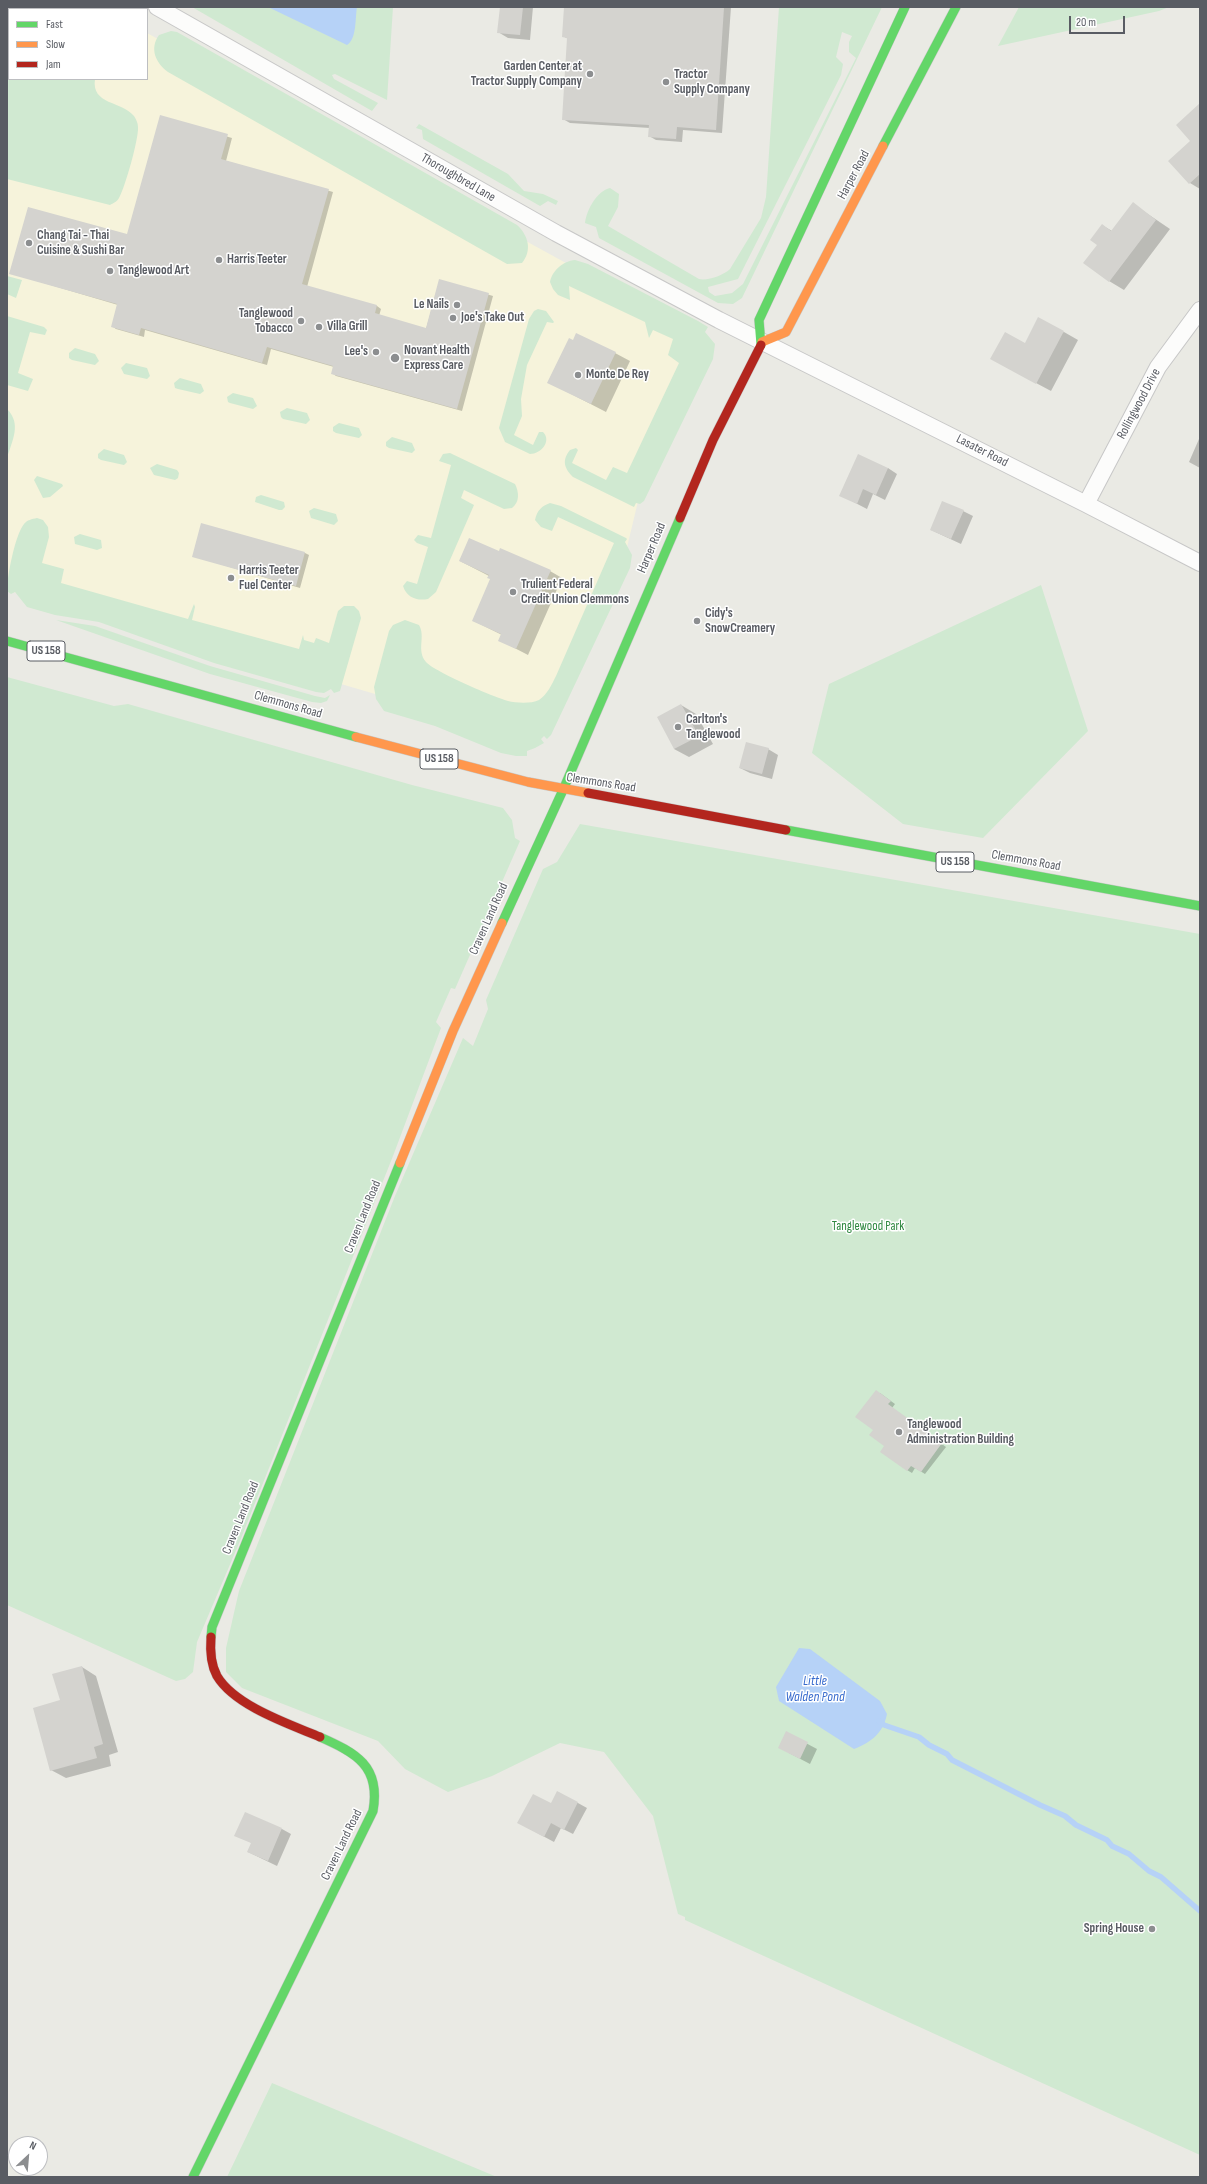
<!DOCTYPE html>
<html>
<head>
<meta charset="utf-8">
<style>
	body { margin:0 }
	#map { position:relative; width:1207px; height:2184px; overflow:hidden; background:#eaeae4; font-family:"Sofia Sans Condensed",sans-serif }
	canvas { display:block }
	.frame { position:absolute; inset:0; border:8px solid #595c63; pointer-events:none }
	.legend { position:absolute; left:8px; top:8px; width:140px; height:72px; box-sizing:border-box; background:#fff; border:1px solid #bdbec1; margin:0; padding:5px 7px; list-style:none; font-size:12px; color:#595c63 }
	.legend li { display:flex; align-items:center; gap:8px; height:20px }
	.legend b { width:20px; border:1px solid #bdbec1 }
	.north { position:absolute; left:8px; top:2136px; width:40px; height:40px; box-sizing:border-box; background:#fff; border:1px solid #bdbec1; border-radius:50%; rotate:26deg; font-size:11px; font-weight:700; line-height:16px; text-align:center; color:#595c63 }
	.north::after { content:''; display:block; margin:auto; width:14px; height:18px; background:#8c8e90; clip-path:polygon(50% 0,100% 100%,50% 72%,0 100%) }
	.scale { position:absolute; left:1069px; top:16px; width:56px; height:18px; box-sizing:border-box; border:2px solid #595c63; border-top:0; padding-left:5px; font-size:12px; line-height:14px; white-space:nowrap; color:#595c63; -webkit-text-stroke:3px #fff; paint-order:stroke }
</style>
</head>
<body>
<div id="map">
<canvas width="1207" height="2184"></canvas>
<div class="frame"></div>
<ul class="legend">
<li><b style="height:5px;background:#63d668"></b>Fast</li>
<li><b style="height:5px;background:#ff974d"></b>Slow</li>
<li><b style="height:5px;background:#b3261e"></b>Jam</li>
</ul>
<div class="north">N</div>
<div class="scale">20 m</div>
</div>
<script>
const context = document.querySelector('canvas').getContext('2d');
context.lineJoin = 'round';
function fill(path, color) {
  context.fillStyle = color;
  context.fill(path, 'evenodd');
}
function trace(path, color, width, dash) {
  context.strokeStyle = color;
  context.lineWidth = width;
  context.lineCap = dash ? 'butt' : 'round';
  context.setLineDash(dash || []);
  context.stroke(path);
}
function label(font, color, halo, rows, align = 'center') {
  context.font = font + ' "Sofia Sans Condensed",sans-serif';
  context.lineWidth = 3;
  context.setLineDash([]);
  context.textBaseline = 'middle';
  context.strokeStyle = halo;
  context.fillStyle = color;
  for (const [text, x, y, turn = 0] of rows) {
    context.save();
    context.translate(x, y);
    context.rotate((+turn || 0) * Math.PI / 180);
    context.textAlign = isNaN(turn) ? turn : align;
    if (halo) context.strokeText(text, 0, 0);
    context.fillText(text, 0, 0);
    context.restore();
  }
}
fill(new Path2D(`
	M147,33L708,341L640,493L623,564L525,738L31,593L7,592V164L83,79H147Z`), '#f6f3db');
fill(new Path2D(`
	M7,7H125V9H9V79H95C91,105 122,101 134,116C136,119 138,123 138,127C139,138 125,188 119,198C117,202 113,203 110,205L7,179Z
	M192,7H393L387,100L335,74L332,75L334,79L378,103L372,111Z
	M779,7H882L742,298L733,304L718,303L599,238L596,227L585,223C587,209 597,191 610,188L619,194L618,207L608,226L699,279C708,281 724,275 730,269L761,218L766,197ZM842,32L852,36L849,42V52L856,58L743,284L732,293L715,296L709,292L708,287L738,279L834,89L841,75L843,64L836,57Z
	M1019,7H1169L1159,11L998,46Z
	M171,31L177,32L517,225C529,236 532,251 522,263L507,264L168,72C156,63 149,49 159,35Z
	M419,124L508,174L524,191L543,194L558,201L556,205L548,201L540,206L423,139L422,130L416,128Z
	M575,260L588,264L698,321L708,327L705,332L715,344L713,359L644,501L640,504L636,503L634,507L573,477C565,469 561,461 570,450L576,448L578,450L572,463L606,480L613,467L627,473L679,363L668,355L673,339L653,330L649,338L645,322L569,286L570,300L558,295L553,289L550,282C552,271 563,261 575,260Z
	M7,276L22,280L16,298L7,294Z
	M538,309L546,311L554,322L553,323L547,322L527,365L521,399L522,416L514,435L533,445L539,432H543C552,441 541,454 530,454L505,442L499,428L529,319L534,311Z
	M7,316L44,327L47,330L45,335L30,332L18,373L33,379L28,391L7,385Z
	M75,348L95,354L99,361L95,365L72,360L69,358V353Z
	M126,363L147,368L150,376L147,379L124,374L121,368Z
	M180,378L201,384L204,391L200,394L178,389L175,388L174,383Z
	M233,393L253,398L257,406L253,409L230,403L228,402L227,397Z
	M287,408L307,413L310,420L306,424L283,419L281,417L280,412Z
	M7,409C22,424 12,441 7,458Z
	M339,423L359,428L362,435L359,438L336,433L333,431V427Z
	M392,437L412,443L415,450L412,453L389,448L386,446V442Z
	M104,449L124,455L127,462L124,465L101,460L98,458V454Z
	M450,453L515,484C519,492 520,502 512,508L504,509L464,490L461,498L474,505L436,592L428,599C417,601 407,598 403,586L407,581L417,584L428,547L417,543L414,540L418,535L431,538L451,465L439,461L443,454Z
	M157,464L177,470L179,473L178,478L175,480L154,475L150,468Z
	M37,476L62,484L63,486L50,497L43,498L34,480Z
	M261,495L284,502L285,507L282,510H279L255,502L256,497Z
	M550,503L561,506L626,538L627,539L625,542L632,555L630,568L551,735L547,739L544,736L541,739L544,743L535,748L527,751V756H516L501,753L435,726L384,711L376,699L374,687L389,631L393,625L405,620L419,625C426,637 416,650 426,662C435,672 494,697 508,701C516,703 531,704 539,700C547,695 552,684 556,676L614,543L558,517L552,531L541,527L535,520C537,510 542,506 550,503Z
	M314,508L336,514L338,521L334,525L311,518L309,511Z
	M37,518L43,520L48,527L49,537L42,563L64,569L61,583L188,619L194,604L195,607L192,620L299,649L303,635L304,640L314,643L316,638L329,643L338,611L344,606H354L359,611L361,618L340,691L334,693L331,689L324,693L316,692L214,663L99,622L55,615L27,607L15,592L11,594L7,591C7,577 15,535 24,524C27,520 32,519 37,518Z
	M80,534L101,540L102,548L97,550L75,544L74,537Z
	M1041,585L1088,731L983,838L903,824L812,753L829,684Z
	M56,620L95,626L210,666L315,696L325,698L330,695L327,701L321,703L312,702L210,674Z
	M7,677L114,706L128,704L412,785L503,808L512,820L515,838L520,841L455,989L451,988L436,1022L441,1028L393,1156L240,1541L197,1642L193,1672L185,1679L176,1681L7,1605Z
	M580,824L1200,934V2155L685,1920V1917L678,1914L653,1816L604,1752L560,1743L492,1776L448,1792L405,1769L378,1741L242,1688L226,1672V1648L239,1591L395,1196L463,1038L473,1046L488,1009L486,1000L543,869L557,862Z
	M272,2083L497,2177H227Z`), '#d0e9d1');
fill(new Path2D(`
	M268,7H357C355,18 357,39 347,45Z
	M799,1648L810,1649L880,1701L887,1714C883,1733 872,1742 854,1749L779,1701L776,1687Z`), '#b6d2f7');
fill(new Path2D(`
	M501,7H533L530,40L508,38L498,32Z
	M565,7H731L722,133L683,130L682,142L656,140L649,136L650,128L570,123L563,119L568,39L563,36Z
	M1200,107V189L1190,183L1170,161L1192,141Z
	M161,117L232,138L226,161L333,192L307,287L377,306L381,309L379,316L426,329L440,280L493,296L462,411L336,376L332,373L334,367L271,349L267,365L145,330L144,337L116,329L112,326L118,305L10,273L128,236Z
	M1133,204L1170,229L1124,290L1109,281L1102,225L1112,231Z
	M1064,332L1078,340L1051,391L1006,367L1025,344Z
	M615,353L630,361L606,412L548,382Z
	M1199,439L1200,440V468L1189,462Z
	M888,468L897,474L885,500L873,494L867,509L840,495Z
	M963,511L973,516L961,544L931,530Z
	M305,553L309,555L300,588L193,556Z
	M460,561L550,571L562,578L528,655L499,640L502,635L474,621L491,579L489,576Z
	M681,705L696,714L713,744L689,757L674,749Z
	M768,749L778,755L772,779L750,773L740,768Z
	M880,1393L895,1404L892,1408L946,1447L925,1474L915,1468L912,1473L907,1470L874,1430Z
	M82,1667L96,1676L118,1752L109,1755L111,1766L66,1778L51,1770L61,1701Z
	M787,1733L817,1749L810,1764L789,1753Z
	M558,1792L587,1808L573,1834L561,1828L554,1842L528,1828L551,1804Z
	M282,1829L291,1834L277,1866L248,1852L252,1843L236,1835Z`), '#0003');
trace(new Path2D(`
	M879,1721L884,1725L919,1737L929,1745L947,1754L952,1760L1040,1805L1065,1816L1076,1825L1107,1840L1112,1846L1129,1854L1149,1871L1161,1877L1200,1911`), '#b6d2f7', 5.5);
fill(new Path2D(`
	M500,7H523L520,35L497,33Z
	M564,7H724L716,130L677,127L676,139L648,137L649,125L562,120L567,38L562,37Z
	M1200,103V174L1189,184L1168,161L1190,141L1176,125Z
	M160,115L228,134L221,159L329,189L302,284L377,305L375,313L426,328L439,279L489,293L457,409L331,374L333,366L267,347L262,363L141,328L139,335L111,327L117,304L9,274L28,207L127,234Z
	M1133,202L1156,220L1109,282L1083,263L1097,245L1090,240L1102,224L1111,231Z
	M1038,317L1064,331L1036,384L990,359L1005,332L1025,343Z
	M576,333L616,352L591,404L547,383L569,338L573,340Z
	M858,454L888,468L876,495L863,489L857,504L839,496Z
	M942,501L964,510L951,539L930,530Z
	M201,523L305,552L296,586L192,557Z
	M469,538L499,551L500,548L551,570L516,649L498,641L501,634L472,621L490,579L487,578L489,575L459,561Z
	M681,704L699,736L674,749L657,717Z
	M746,742L769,748L762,774L739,768Z
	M876,1390L891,1401L888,1404L942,1443L921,1472L911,1466L907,1471L880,1452L884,1446L869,1435L873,1430L855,1417Z
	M82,1666L103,1744L94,1747L97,1758L50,1771L33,1708L60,1700L52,1674Z
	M786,1731L808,1742L800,1759L778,1748Z
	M557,1791L578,1802L564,1830L551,1823L544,1837L517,1823L533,1794L551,1803Z
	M245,1812L282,1828L268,1861L247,1852L251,1843L234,1836Z`), '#d4d3cf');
const street = new Path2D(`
	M157,7L556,233L719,320L1086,504L1200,563
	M1086,504L1158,367L1200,310`);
const fast = new Path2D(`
	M883,146L956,7
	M761,345L759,320L905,7
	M7,641L356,737
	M786,830L1200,906
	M502,923L563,790L680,518
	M211,1637L212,1627L400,1163
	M193,2177L373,1811C381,1766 356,1753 320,1737`);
const slow = new Path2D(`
	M762,342L786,332L883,146
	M356,737L528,782L588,793
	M400,1163L453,1031L502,923`);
const jam = new Path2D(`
	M680,518L713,440L761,345
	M588,793L786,830
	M211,1637C210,1650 211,1665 217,1676C235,1706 289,1724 320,1737`);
trace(street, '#c7c7c7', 18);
trace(fast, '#c7c8c7', 10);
trace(slow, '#c7c8c7', 10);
trace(jam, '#c7c8c7', 10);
trace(street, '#fcfcfb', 16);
trace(fast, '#63d668', 9);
trace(slow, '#ff974d', 9);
trace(jam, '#b3261e', 9);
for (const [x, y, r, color] of [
	[590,74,4,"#8c8e90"],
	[666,82,4,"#8c8e90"],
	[29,243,4,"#8c8e90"],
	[219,260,4,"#8c8e90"],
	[110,271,4,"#8c8e90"],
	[457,305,4,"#8c8e90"],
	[453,318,4,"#8c8e90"],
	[301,321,4,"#8c8e90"],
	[319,327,4,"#8c8e90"],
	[376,352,4,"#8c8e90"],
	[395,358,5,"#8c8e90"],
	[578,375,4,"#8c8e90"],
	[231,578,4,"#8c8e90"],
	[513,592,4,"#8c8e90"],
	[697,621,4,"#8c8e90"],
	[678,727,4,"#8c8e90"],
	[899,1432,4,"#8c8e90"],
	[1152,1929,4,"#8c8e90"]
]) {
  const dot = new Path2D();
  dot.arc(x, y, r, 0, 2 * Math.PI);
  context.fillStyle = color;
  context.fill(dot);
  trace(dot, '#fff', 1.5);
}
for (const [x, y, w] of [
	[46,651,38],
	[439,759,38],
	[955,862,38]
]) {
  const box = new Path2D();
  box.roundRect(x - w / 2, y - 10, w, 20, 3);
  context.fillStyle = '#fff';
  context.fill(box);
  trace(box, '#595c63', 1);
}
label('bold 12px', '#595c63', null, [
	["US 158",46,651],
	["US 158",439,759],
	["US 158",955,862]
]);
label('bold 13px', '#595c63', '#fff', [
	["Garden Center at",582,67,"right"],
	["Tractor Supply Company",582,82,"right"],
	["Tractor",674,75],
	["Supply Company",674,90],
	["Chang Tai - Thai",37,236],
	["Cuisine & Sushi Bar",37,251],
	["Harris Teeter",227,260],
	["Tanglewood Art",118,271],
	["Le Nails",449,305,"right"],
	["Tanglewood",293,314,"right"],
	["Tobacco",293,329,"right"],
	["Joe's Take Out",461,318],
	["Villa Grill",327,327],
	["Novant Health",404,351],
	["Express Care",404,366],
	["Lee's",368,352,"right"],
	["Monte De Rey",586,375],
	["Harris Teeter",239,571],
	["Fuel Center",239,586],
	["Trulient Federal",521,585],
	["Credit Union Clemmons",521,600],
	["Cidy's",705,614],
	["SnowCreamery",705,629],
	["Carlton's",686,720],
	["Tanglewood",686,735],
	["Tanglewood",907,1425],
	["Administration Building",907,1440],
	["Spring House",1144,1929,"right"]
], 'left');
label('13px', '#595c63', '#fff', [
	["Harper Road",854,175,-62],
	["Thoroughbred Lane",458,178,30],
	["Rollingwood Drive",1139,404,-62],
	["Lasater Road",982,451,27],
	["Harper Road",652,548,-67],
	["Clemmons Road",288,705,16],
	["Clemmons Road",601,783,9],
	["Clemmons Road",1026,861,10],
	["Craven Land Road",489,919,-66],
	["Craven Land Road",363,1217,-68],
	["Craven Land Road",241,1518,-68],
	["Craven Land Road",342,1845,-64]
]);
label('13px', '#2d873e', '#fff', [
	["Tanglewood Park",868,1227]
]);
label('italic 14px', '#386bcd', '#fff', [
	["Little",815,1681],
	["Walden Pond",815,1697]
]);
</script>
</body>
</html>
